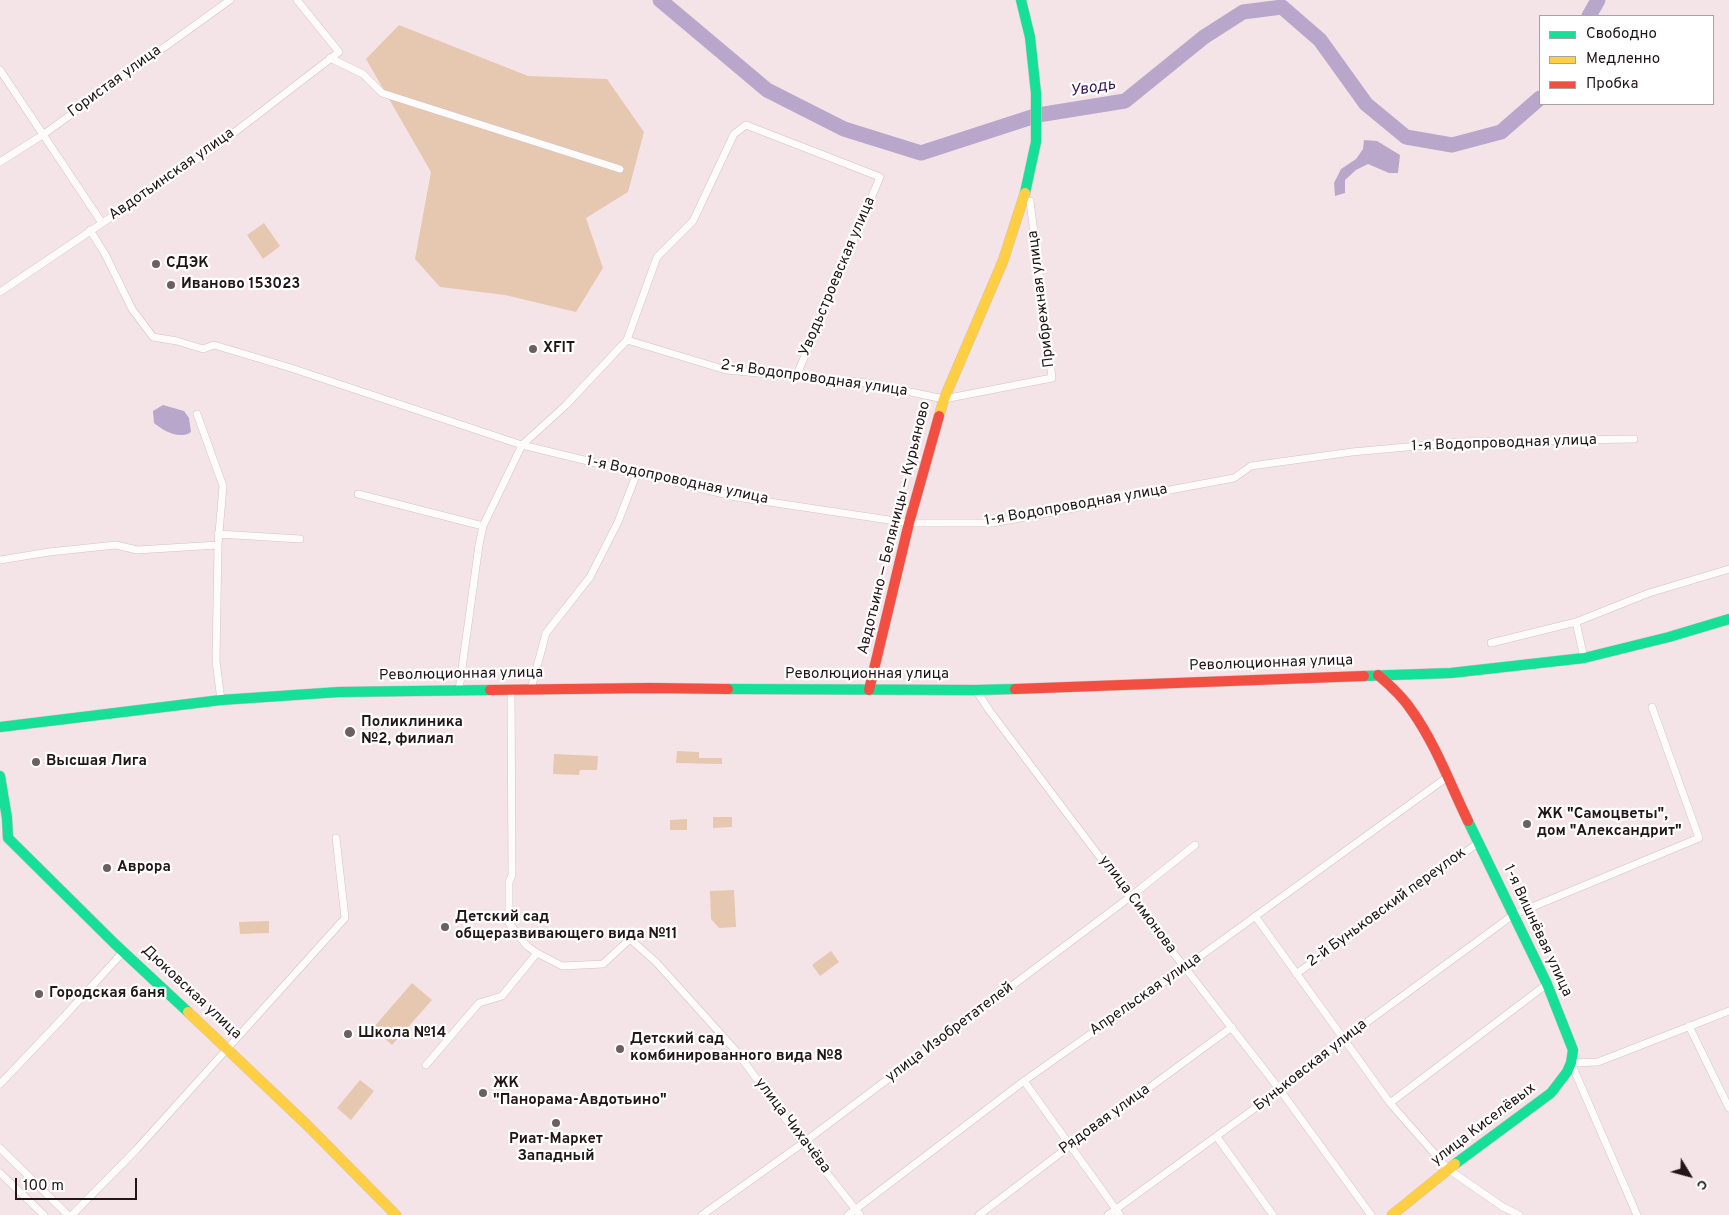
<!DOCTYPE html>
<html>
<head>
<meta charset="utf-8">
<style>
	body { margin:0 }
	#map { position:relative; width:1729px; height:1215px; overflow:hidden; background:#f5e4e7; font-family:Overpass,sans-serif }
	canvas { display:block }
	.legend { position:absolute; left:1539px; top:15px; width:175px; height:90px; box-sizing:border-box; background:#fff; border:1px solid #a7a2a3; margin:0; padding:6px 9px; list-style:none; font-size:15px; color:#231619 }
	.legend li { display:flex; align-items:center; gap:10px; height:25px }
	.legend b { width:25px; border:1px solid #a7a2a3 }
	.north { position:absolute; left:1664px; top:1150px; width:50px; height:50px; -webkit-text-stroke:4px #fff; paint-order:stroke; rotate:127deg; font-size:14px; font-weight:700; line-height:20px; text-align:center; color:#231619 }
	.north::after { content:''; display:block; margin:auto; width:18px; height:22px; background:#231619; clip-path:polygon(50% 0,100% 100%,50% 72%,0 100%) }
	.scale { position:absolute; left:15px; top:1178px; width:122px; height:22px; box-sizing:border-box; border:2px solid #231619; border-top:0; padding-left:6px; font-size:15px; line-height:18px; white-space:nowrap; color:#231619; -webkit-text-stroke:4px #fff; paint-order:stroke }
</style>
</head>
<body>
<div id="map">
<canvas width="1729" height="1215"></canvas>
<ul class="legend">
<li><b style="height:6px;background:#16e098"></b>Свободно</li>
<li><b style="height:6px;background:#ffcf43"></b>Медленно</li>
<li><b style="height:6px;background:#f24e42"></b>Пробка</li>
</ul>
<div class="north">С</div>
<div class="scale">100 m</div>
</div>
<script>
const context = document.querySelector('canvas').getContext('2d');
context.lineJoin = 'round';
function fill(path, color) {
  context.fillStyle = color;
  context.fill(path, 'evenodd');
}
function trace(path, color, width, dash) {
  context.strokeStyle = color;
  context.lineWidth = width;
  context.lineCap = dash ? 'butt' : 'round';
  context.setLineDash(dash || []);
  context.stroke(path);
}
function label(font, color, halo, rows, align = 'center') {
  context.font = font + ' Overpass,sans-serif';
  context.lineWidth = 4.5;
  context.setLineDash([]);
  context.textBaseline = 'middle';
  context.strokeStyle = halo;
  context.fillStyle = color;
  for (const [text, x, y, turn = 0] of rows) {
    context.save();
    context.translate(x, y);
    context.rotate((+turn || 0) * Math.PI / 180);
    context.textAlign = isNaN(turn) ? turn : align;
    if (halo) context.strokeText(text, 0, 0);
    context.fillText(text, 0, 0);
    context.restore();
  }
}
fill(new Path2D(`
	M399,25L528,76L607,79L644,132L628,192L586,218L603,268L576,312L505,295L440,287L415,259L431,172L366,59Z
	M264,223L280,246L263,259L247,235Z
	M677,751L699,752V758H722V764L676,763Z
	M554,754L598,756L597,770H580L579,775L553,774Z
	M713,817H732V827L713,828Z
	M687,819V830H670V820Z
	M734,890L736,927L719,928L711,919L710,891Z
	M269,921V933L240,934L239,922Z
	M831,951L839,962L820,976L812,965Z
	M412,983L432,1000L392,1045L373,1028Z
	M360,1080L374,1091L351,1120L337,1108Z`), '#e6c7b0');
fill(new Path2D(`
	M1364,140L1377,141L1400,155L1398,173H1389L1368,164L1356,170L1345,180V193L1335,196L1334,183L1341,169L1356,159L1363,149Z
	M163,405L184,411L189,418L191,432C179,440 164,431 154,423L153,411Z`), '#b9a6cb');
trace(new Path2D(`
	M660,0L767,90L844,129L921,153L1038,115L1125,101L1204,37L1243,12L1282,7L1320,40L1366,104L1406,137L1452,145L1501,132L1540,98
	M1589,16L1598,0`), '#b9a6cb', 15);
const street = new Path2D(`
	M330,58L363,74L382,93L620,169
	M0,70L102,223
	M0,162L44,134L230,0
	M90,230L105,254L132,309L153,337L177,341L203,349L214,345L291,368L522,445L736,497L909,523H993L1234,478L1251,466L1352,452L1461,442L1634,439
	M0,292L218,145L339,52L297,0
	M627,340L726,370L867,383L944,399L1052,378L1030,201
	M197,414L223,486L218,545L216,661L221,700
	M358,494L483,526
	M218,534L300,539
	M0,560L49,552L116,545L137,550L218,545
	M1576,622L1584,658
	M1491,643L1576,622L1649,593L1729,569
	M511,689L512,875L509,882V923L527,946L537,953L562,966L603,964L630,939L656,962L737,1052L803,1143L860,1215
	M531,689L546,633L590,577L618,522L637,473
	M459,690L479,545L483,526L522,445L566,405L627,340L657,257L693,221L734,134L746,125L880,177L796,377
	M976,690L989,710L1130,897L1280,1090L1371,1215
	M1255,916L1390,1103L1448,1169L1503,1207L1519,1215
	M1296,974L1478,843
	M1689,1026L1729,1108
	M426,1065L479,1003L502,996L537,953
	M1024,1081L1120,1215
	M0,1084L60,1021L124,951
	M1390,1103L1547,984
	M1217,1137L1273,1215
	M0,1148L68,1215
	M0,1173L44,1215
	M72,1215L136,1150L345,918L336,838
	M702,1215L803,1143L1130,897L1195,845
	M848,1215L1024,1081L1184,968L1446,778
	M979,1215L1071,1145L1232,1027
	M1108,1215L1280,1090L1344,1039L1513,915L1699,838L1652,707
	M1637,1215L1571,1063L1598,1062L1729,1011`);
const fast = new Path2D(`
	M1021,0L1030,37L1036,93V142L1025,193
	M1364,676L1451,673L1584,658L1669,637L1729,619
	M728,689L976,690L1015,689
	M0,727L221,700L339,692L490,690
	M0,776L7,818L8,838L115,944L188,1012
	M1455,1164L1551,1093L1567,1072L1571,1063L1573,1050L1547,984L1468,821`);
const slow = new Path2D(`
	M939,416L944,399L1003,261L1025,193
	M188,1012L306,1124L396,1215
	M1392,1215L1455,1164`);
const jam = new Path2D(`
	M1378,675C1391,686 1403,697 1412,711C1435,743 1451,786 1468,821
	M1015,689L1364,676
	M490,690L650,688L728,689
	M869,690L909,523L939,416`);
trace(street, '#d1c3c5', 8);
trace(fast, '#d1c3c5', 11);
trace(slow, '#d1c3c5', 11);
trace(jam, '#d1c3c5', 11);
trace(street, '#fefbfb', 7);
trace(fast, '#16e098', 10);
trace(slow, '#ffcf43', 10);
trace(jam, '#f24e42', 10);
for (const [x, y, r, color] of [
	[156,264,5,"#6c5e61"],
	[171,285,5,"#6c5e61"],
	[533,349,5,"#6c5e61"],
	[350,732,6,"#6c5e61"],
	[36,762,5,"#6c5e61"],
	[1527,824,5,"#6c5e61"],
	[107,868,5,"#6c5e61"],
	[445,927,5,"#6c5e61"],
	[39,994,5,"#6c5e61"],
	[348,1034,5,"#6c5e61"],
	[620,1049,5,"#6c5e61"],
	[483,1093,5,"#6c5e61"],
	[556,1123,5,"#6c5e61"]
]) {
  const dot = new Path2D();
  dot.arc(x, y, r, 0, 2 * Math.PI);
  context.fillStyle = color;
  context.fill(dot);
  trace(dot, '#fff', 2);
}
label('15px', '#231619', '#fff', [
	["Гористая улица",115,82,-36],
	["Авдотьинская улица",172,175,-35],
	["Уводьстроевская улица",838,277,-67],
	["Прибрежная улица",1042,299,-97],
	["2-я Водопроводная улица",814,379,8],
	["1-я Водопроводная улица",1504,444,-2],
	["1-я Водопроводная улица",677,481,12],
	["1-я Водопроводная улица",1076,506,-10],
	["Авдотьино — Беляницы — Курьяново",895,528,-76],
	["Революционная улица",1271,664,-2],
	["Революционная улица",461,675,-1],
	["Революционная улица",867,675],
	["улица Симонова",1137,905,53],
	["2-й Буньковский переулок",1387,908,-36],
	["1-я Вишнёвая улица",1537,931,65],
	["Дюковская улица",191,993,43],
	["Апрельская улица",1146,995,-35],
	["улица Изобретателей",950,1033,-37],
	["Буньковская улица",1311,1066,-38],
	["Рядовая улица",1105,1120,-36],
	["улица Киселёвых",1484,1125,-37],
	["улица Чихачёва",792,1126,53]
]);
label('bold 15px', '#231619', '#fff', [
	["СДЭК",166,264],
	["Иваново 153023",181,285],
	["XFIT",543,349],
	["Поликлиника",361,723],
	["№2, филиал",361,740],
	["Высшая Лига",46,762],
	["ЖК \"Самоцветы\",",1537,815],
	["дом \"Александрит\"",1537,832],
	["Аврора",117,868],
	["Детский сад",455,918],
	["общеразвивающего вида №11",455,935],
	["Городская баня",49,994],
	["Школа №14",358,1034],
	["Детский сад",630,1040],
	["комбинированного вида №8",630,1057],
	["ЖК",493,1084],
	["\"Панорама-Авдотьино\"",493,1101],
	["Риат-Маркет",556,1140,"center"],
	["Западный",556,1157,"center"]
], 'left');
label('italic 16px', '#361857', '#fff', [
	["Уводь",1093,89,-9]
]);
</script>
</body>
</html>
